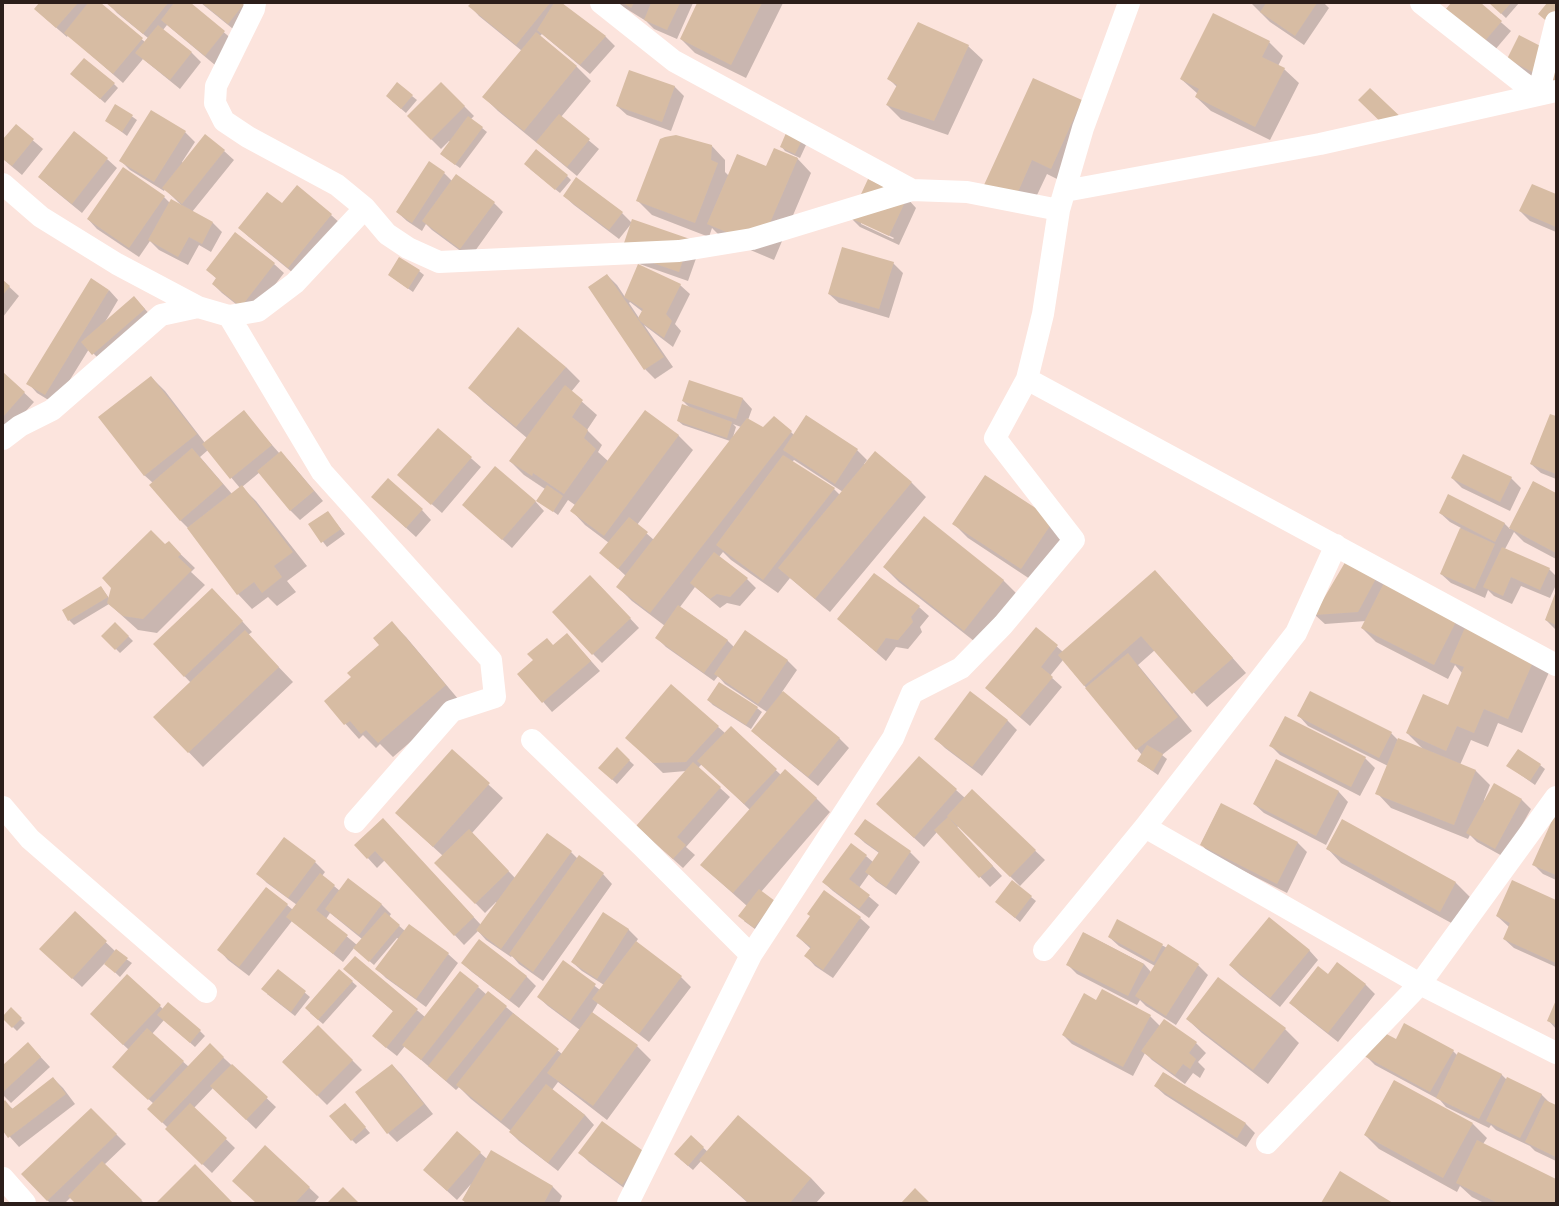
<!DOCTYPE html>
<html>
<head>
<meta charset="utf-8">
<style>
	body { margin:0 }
	#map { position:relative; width:1559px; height:1206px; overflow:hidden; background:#fce4dd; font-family:Inter,sans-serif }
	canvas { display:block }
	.frame { position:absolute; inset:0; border:4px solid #2c1e1a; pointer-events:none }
</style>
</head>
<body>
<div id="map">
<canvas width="1559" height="1206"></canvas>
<div class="frame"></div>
</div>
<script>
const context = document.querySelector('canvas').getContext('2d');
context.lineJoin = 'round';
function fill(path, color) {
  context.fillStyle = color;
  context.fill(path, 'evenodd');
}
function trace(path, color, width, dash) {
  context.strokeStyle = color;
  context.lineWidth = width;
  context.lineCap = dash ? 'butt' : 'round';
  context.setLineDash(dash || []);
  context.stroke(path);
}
fill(new Path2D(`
	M40,3H87L88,4L89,3H99L145,42L148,38L117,13L108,3H190L234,41L215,65L167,25L163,30L192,53L201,62L180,89L143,59L123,83L68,35L67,37L45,18Z
	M201,3H241L244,5L238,33Z
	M472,3H561L606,37L615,46L590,74L542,34L540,36L577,67L591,81L561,117L599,149L577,176L498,111L484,97L522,51L479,16L470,6Z
	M617,3H693L677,39L654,29L646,21Z
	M698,3H783L746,78L695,53L681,39Z
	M1251,3H1324L1329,8L1304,45L1270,22Z
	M1453,3H1479L1511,31L1494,51Z
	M1490,3H1519L1506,18Z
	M1269,42L1283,56L1278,66L1284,69L1299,83L1270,140L1211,111L1196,97L1198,94L1181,79Z
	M968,46L983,60L948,135L901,119L887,105L897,87L889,79Z
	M1556,55V88L1517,68L1508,59Z
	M76,78L114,84L118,88L105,103Z
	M441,83L474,116L471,119L487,132L460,168L446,158L450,141H449L441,149L408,116Z
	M674,86L684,96L671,131L627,115L617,106Z
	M412,96L417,100L406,113L392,101Z
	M1081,101L1065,183L1047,174L1029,212L986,185Z
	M116,105L137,120L127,136L106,120Z
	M16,126L43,149L22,175L3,159V141Z
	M185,132L195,142L182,162L183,163L224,151L234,160L192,212L213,223L222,232L211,252L199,245L188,265L159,250L150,241L139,257L97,229L88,219L123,169L164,197L170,203L182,206L165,189L164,191L130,170L121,161Z
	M74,133L107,159L117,168L82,213L49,186L39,177Z
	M801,141L806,145L800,158L785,151L781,146Z
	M711,145L725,160V172L729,176L767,167L796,157L811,173L774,260L722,238L712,228L709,237L652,215L638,201Z
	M530,169L567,176L571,180L560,193Z
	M444,173L452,181L494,203L503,212L470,258L432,230L426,224L422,231L407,221L397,212Z
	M577,179L622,213L632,223L699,250L688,281L631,261V224L619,239L574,205L564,196Z
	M1556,195V232L1530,221L1520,211Z
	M907,198L916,208L899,245L860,227L851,218ZM861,222L894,238L893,239L861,224Z
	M282,205L331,215L341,224L298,277L249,237L239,228Z
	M893,263L903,273L889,318L839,303L829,294Z
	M274,264L284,273L251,316L222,293L213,284L217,279L208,270Z
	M419,271L424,275L413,292L389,275Z
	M607,275L617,285L625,297L680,285L690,294L675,324L681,331L673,347L644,325L673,367L655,379L645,369L589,287ZM630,302L643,312L639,318L629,303Z
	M3,281L19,296L3,317Z
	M109,290L118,300L105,322L134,297L154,319L103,363L89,349L55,404L37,393L28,383Z
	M566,367L580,381L571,392L597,415L587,430L602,445L598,452L608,461L678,435L693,450L637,525L654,540L730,441L683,425L678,421L690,408L683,401L690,382L743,399L752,409L748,420L763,428L791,432L794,435L806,416L857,450L867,460L864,464L865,465L876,453L912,483L926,497L830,612L790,578L778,593L731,560L723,552L719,557L747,579L756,588L740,606L727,603L720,608L695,587L680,607L727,640L734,647L787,660L797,670L782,692L840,739L849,748L818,786L762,740L753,731L767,712L725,684L718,676L714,681L666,647L657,638L665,626L632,601L618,587L626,576L601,553L609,543L585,525L571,510L575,505L568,500L558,515L538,500L545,489L524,475L510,461L527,438L484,402L470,388ZM733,424L741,427L733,437L736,427ZM794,460L843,492L840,495L834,489L792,462Z
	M3,373L34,402L3,437Z
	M151,377L165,391L205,443L243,412L280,454L281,453L290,462L323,501L300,520L290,510L260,472L242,487L256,501L307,566L287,581L296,592L277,606L268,597L252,609L238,594L188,528L180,520L153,483L144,475ZM208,450L240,488L232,494L200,457Z
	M1556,418V479L1541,473L1531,464Z
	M438,429L481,467L442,513L398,475Z
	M1452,478H1511L1521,488L1510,511L1462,488Z
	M1533,482L1556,494V559L1524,542L1514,532L1505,549L1549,569L1556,576V585L1550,598L1521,586L1512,604L1494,596L1488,590L1485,598L1451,583L1441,574L1461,528L1450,522L1440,513L1504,523L1510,529Z
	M535,501L544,511L512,548L463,505Z
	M382,506L422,510L431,520L416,537Z
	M327,512L345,534L327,547L310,525Z
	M1053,521L1067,535L1036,583L968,538L954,524Z
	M169,543L195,568L191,572L205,585L157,633L138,630L109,604L74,625L69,620L63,610L101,587L109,598Z
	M1347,561L1551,668L1522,733L1498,723L1488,747L1471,740L1460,765L1476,771L1490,785L1484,800L1485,801L1494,785L1522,800L1531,809L1504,857L1477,842L1470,835L1468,839L1391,808L1377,793L1388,766L1308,726L1299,716L1391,733L1398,740L1425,751L1407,733L1448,707L1462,673L1455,665L1448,679L1376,642L1362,628L1366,621L1325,624L1315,615Z
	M884,567L1003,580L1018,595L979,645L899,582Z
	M874,574L919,607L929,616L920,627L922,632L908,649L896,647L886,661L838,619Z
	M600,586L639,628L602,663L593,654Z
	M1169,586L1246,673L1207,707L1155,650L1138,665L1192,731L1162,755L1167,759L1158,775L1138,761L1142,755L1063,660L1050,676L1062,687L1030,726L986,688L1036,628L1063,652Z
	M1556,594V630L1546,620Z
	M222,599L252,632L248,635L293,682L203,767L155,717L191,683L154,644Z
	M115,623L133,641L120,653L103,636Z
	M392,623L406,637L459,700L393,757L380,744L376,748L363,735L359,739L325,701L353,677L380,646Z
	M567,634L600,671L552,712L519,674Z
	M671,686L725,733L731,727L781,775L816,798L830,812L761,892L774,901L759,932L744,921L747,906L701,865L750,810L702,764L698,768L730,797L686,847L695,855L683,868L647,836L686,771L663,773L636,747Z
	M970,693L1008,721L1017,730L982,776L945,748L936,739Z
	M708,700L757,708L762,712L751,729L713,705Z
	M1271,746L1365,758L1375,768L1360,796L1280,755Z
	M617,749L634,765L617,784L604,772Z
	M452,751L503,798L472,833L515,878L547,835L571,852L578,859L603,874L612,884L543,981L519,964L512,956L511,957L486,940L478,931L464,945L385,860L377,868L356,845L392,829L481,925L497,903L496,902L485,913L436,863L443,856L396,813Z
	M919,757L965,798L972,791L1045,860L1020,886L959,826L957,827L1002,876L990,887L937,832L924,847L877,804Z
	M1276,760L1339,792L1348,802L1326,845L1264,813L1254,804Z
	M1540,765L1545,769L1535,785L1508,766Z
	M1221,804L1298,843L1307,852L1287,893L1210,854L1201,844Z
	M1556,818V880L1543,874L1534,865Z
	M865,820L910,852L920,862L896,895L876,881L869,874L859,888L879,905L869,918L833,891L823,882L866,856L873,862L879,853L865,843L855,834Z
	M1342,821L1456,883L1470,897L1455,925L1341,863L1327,848Z
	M284,838L315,862L325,872L322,876L340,891L348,880L382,905L391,914L389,917L405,931L409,925L448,954L458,963L426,1007L386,978L377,969L399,939L397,938L374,965L354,948L343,962L292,921L249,976L228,960L219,950L267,888L293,910L297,905L267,883L258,874ZM330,913L362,939L357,945L326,919Z
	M824,892L860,918L870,927L833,978L815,966L806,956L811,949L797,936L811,916Z
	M1031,897L1036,901L1020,922L996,902Z
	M1556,901V967L1514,948L1504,939L1509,927L1497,916Z
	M75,913L116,952L132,963L120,977L105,963L82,987L50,958Z
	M1118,921L1198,965L1208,975L1176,1025L1146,1006L1140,1000L1137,1005L1077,974L1067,964L1084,933L1144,964L1151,972L1155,966L1119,946L1109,937Z
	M628,929L638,939L636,942L681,977L691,987L649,1042L598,1003L592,1013L637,1046L651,1060L607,1120L558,1082L552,1090L585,1115L594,1125L558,1171L519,1141L510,1132L511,1131L471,1099L459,1087L456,1090L405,1046L397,1056L383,1045L394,1012L354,978L355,957L425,1017L478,987L487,995L489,993L506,1007L562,1054L580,1030L548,1006L538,997L563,962L600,990L604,985L582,971L572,962Z
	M1309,950L1318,960L1280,1007L1240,975L1230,965Z
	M462,963L526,976L536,986L519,1008L472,972Z
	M1338,964L1366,985L1375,994L1338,1042L1300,1012L1291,1003L1328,975Z
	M278,970L310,997L295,1016L267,994Z
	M339,970L357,986L323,1024L310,1013Z
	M127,975L163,1009L200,1031L205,1036L195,1047L164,1020L152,1034L189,1067L210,1045L276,1107L256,1129L213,1088L194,1108L235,1148L212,1173L176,1139L168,1128L149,1109L154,1104L123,1076L129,1050L101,1024Z
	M1097,1002L1150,1016L1160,1026L1196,1043L1206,1053L1198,1062L1205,1069L1200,1078L1193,1073L1185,1084L1152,1060L1145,1053L1133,1076L1072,1044L1063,1035Z
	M1556,1003V1029L1548,1020Z
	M11,1009L25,1023L17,1031L3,1017Z
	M1187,1019L1285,1029L1299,1043L1268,1084L1202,1033Z
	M318,1026L362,1070L327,1105L283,1061Z
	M1396,1040L1453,1051L1457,1055L1501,1074L1507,1080L1541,1094L1550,1103L1556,1106V1161L1535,1151L1530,1146L1496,1130L1491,1125L1489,1128L1446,1107L1440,1100L1375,1065L1366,1056Z
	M37,1053L50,1067L11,1103L3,1095V1066Z
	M392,1065L401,1074L433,1114L397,1142L388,1133Z
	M1164,1073L1246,1124L1255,1133L1246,1147L1165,1095L1155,1086Z
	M53,1078L63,1088L75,1104L19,1147L3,1129V1104L5,1102L13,1109Z
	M91,1109L126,1144L104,1165L144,1203H76L71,1197L65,1203H50L23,1174Z
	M349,1109L370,1133L356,1144L352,1140Z
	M1473,1124L1487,1138L1483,1144L1556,1180V1203H1484L1472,1197L1460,1186L1457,1192L1379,1149L1365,1135Z
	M457,1132L487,1159L491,1152L553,1187L562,1196L559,1203H466L463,1200L471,1184L457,1200L424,1170Z
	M691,1137L708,1152L811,1178L825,1193L816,1203H748L701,1161L693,1170L680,1159Z
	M265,1146L319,1197L314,1203H256Z
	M580,1153L645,1154L632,1194L589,1162Z`), '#0003');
fill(new Path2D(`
	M39,3H78L56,28L34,9Z
	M88,3H101L143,38L113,74L64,33Z
	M106,3H168L143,34Z
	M174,3H191L225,31L205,56L161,20Z
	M202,3H243L244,4L228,24Z
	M471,3H550L516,45L468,6Z
	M554,3H562L606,36L580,65L537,30Z
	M623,3H634L631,8Z
	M651,3H680L667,30L644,20Z
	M697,3H762L731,65L680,39Z
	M1266,3H1317L1295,36L1260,12Z
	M1451,3H1481L1502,21L1484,42L1445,10Z
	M1489,3H1511L1501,14Z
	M1547,3H1556V29L1538,14Z
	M1213,13L1270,41L1262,57L1285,68L1255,127L1195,97L1199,89L1180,79Z
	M918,22L969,45L934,121L886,105L897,85L887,79Z
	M158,25L192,52L170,80L135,53Z
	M536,32L577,66L524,131L482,97Z
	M1519,35L1556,54V84L1507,59Z
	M84,58L115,83L100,99L70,74Z
	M629,70L675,86L662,122L616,106Z
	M1033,78L1082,100L1051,169L1032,160L1015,199L984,185Z
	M397,82L413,95L401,109L386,96Z
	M441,82L465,106L431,140L407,116Z
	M1370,88L1405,121L1393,134L1358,100Z
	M115,104L133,115L122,132L105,121Z
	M151,110L186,131L154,182L119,161Z
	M559,114L590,139L567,167L536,142Z
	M468,116L483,127L455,165L440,154Z
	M16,124L34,139L12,166L3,159V139Z
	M74,131L108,158L72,204L38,177Z
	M786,133L802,140L795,154L780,147Z
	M205,134L225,150L182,204L162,188Z
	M676,135L712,145L711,160L718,163L695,223L636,201L660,139L665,137Z
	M774,148L798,158L760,246L707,224L737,154L766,166Z
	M536,149L568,175L555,190L524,164Z
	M429,161L445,172L412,223L396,212Z
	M123,167L165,196L129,248L87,219Z
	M456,174L495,202L460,249L422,221Z
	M576,177L623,212L609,230L563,196Z
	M868,179L907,198L889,236L850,218Z
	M1532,184L1556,194V227L1519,211Z
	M297,185L332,214L288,268L238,228L267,192L282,203Z
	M171,199L213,222L202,244L189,237L178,257L148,240Z
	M632,219L690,239L679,272L621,252Z
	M235,232L275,263L241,307L212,284L216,278L206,270Z
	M842,247L894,262L879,309L828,294Z
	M399,257L420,270L408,289L388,275Z
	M638,264L681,284L666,314L672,321L664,338L641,322L638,318L643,309L624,297Z
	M607,274L664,357L644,370L588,287Z
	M91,278L109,290L45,395L26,384Z
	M3,280L10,286L3,295Z
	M134,296L145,309L92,355L81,342Z
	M518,327L566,367L516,427L468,388Z
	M3,372L25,392L3,417Z
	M151,376L197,434L144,476L98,417Z
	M689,380L743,398L736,419L682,401Z
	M565,385L583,400L572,417L588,430L584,438L596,449L564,494L533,473L532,476L509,461Z
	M682,404L732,422L727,438L677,421Z
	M244,410L272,445L230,479L202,444Z
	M645,410L679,435L604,536L570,511Z
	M1550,414L1556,416V474L1530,464Z
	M806,415L858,449L835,484L783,450Z
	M774,416L792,431L650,613L616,587L747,418L763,427Z
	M438,428L472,457L431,505L397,475Z
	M192,448L223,484L180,521L149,485Z
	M281,451L314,491L290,511L257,471Z
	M875,451L912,482L815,599L778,568Z
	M1463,454L1512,477L1500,502L1451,478Z
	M783,455L835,488L763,580L716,545Z
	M495,466L536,501L502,540L462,505Z
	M985,475L1054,520L1021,569L952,524Z
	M388,478L423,509L406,528L371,497Z
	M1533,481L1556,493V553L1509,528Z
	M242,485L293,552L274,566L282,577L262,593L254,582L237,595L187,528Z
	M547,485L563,496L553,512L536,501Z
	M1448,494L1505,523L1495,542L1439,513Z
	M328,511L341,529L321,543L308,524Z
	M924,516L1004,580L964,631L883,567Z
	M629,517L648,532L618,569L599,553Z
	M1460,528L1495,544L1475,589L1440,574Z
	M151,530L165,544L169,541L181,554L178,557L192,570L143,619L123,616L107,603L111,588L102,578Z
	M1502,547L1550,568L1540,590L1511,577L1503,596L1483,587Z
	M714,552L748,578L730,597L717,594L710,599L690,583Z
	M1347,559L1379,573L1358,612L1314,615Z
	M1155,570L1233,658L1192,694L1141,636L1084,686L1058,655Z
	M874,573L920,606L911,617L913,622L898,640L886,638L876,652L837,619Z
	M590,575L631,618L592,655L552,612Z
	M1387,577L1460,614L1434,665L1361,628Z
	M101,586L108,597L68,621L62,610Z
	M212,588L243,621L184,677L153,644Z
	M1556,591V625L1545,620Z
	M678,605L728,640L704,673L655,638Z
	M392,621L446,685L378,743L366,730L361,734L350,721L344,725L324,701L351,677L347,673L379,645L373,638Z
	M115,622L129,636L115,650L101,636Z
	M1467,623L1537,653L1508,719L1484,709L1474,733L1457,726L1446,751L1406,733L1423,694L1448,705L1464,667L1450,662Z
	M1036,627L1058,645L1041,667L1053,677L1020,717L985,688Z
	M245,630L279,667L188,753L153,717Z
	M745,630L788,660L758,704L714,674Z
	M567,633L591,661L542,703L517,674L533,660L527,654L547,638L553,645Z
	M1128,653L1178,717L1136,750L1085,688Z
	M719,682L758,707L746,725L707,700Z
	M671,684L719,726L686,762L653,763L625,738Z
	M783,691L840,738L808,777L751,731Z
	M970,691L1008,720L972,767L934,739Z
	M1310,691L1392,732L1379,758L1297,716Z
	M1285,716L1366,757L1351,787L1269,746Z
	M731,726L777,769L744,804L697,761Z
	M1398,738L1476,770L1454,825L1375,794Z
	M1147,745L1163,754L1153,771L1137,761Z
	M617,747L630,760L612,780L598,768Z
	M452,749L490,783L433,847L395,813Z
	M1518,749L1541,764L1530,781L1506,766Z
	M919,756L957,789L914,838L876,804Z
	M1276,759L1339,791L1316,836L1253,804Z
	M693,762L721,787L677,837L686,845L673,859L636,826Z
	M785,769L817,798L733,893L700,865Z
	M1494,783L1522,799L1495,849L1466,833Z
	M972,789L1036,850L1010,877L947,816Z
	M1221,803L1298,842L1277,884L1200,845Z
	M1554,816L1556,817V875L1532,865Z
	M948,817L993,866L979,878L934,830Z
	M383,818L474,917L454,936L375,851L367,859L354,845Z
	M865,819L911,851L886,887L865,872L879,852L854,834Z
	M1342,819L1456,882L1440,912L1326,849Z
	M469,829L509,871L475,904L434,863Z
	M547,833L572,851L501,949L476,930Z
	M284,837L316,861L288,898L256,874Z
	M851,843L867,855L849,879L870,895L859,909L822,882Z
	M579,855L604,873L533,972L509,954Z
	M320,873L335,885L316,910L348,935L333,954L286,917Z
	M348,878L382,904L359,935L325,909Z
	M1012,880L1032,896L1015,918L995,902Z
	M1512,880L1556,900V963L1503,939L1510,923L1496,916Z
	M266,887L288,904L239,967L217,950Z
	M759,889L775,901L754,928L738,916Z
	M824,890L861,917L823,970L804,956L811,947L796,936L810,916L807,914Z
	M75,911L107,941L72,979L39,949Z
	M385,912L400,925L369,962L353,948Z
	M603,912L629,929L597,979L571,962Z
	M1269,917L1310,950L1270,998L1229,965Z
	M1117,919L1163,944L1154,962L1108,937Z
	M409,924L449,953L416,999L375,969Z
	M1083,932L1144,964L1128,996L1066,965Z
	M479,939L527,976L509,1000L461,963Z
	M636,941L682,976L639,1034L592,999Z
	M1168,944L1199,964L1166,1016L1135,996Z
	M116,949L128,958L115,973L104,964Z
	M355,956L418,1009L386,1048L372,1036L393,1011L343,969Z
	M563,960L596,984L570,1021L537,997Z
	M1337,962L1366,984L1328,1033L1289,1003L1318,966L1328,974Z
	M278,969L306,991L291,1012L261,989Z
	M339,969L353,981L318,1020L305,1008Z
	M460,971L479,986L421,1060L402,1045Z
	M127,974L161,1005L123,1045L90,1014Z
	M1218,977L1286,1028L1253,1070L1186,1019Z
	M1102,989L1151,1015L1123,1067L1062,1035L1084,993L1096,1000Z
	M488,991L507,1006L446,1081L428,1066Z
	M1556,1000V1025L1547,1021Z
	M168,1002L201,1030L190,1043L157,1015Z
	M11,1007L22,1018L12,1028L3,1019V1016Z
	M592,1012L638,1045L593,1106L547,1073Z
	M513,1013L559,1049L501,1121L456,1085Z
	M1164,1019L1197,1042L1189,1053L1196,1059L1190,1069L1183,1064L1175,1075L1141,1051Z
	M1404,1023L1454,1050L1430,1092L1364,1056L1379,1030L1396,1039Z
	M318,1025L353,1060L317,1096L282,1062Z
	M147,1028L184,1061L148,1100L112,1067Z
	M28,1042L41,1057L3,1092V1065Z
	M210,1043L224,1057L162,1123L147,1109Z
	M1458,1052L1502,1074L1479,1119L1436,1098Z
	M232,1064L268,1097L246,1120L210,1086Z
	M392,1064L424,1104L387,1134L355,1092Z
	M1163,1072L1246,1123L1237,1138L1154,1086Z
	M53,1077L66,1094L8,1138L3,1131V1102L5,1100L12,1109Z
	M1507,1077L1542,1094L1520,1138L1486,1121Z
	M1394,1080L1473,1123L1443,1178L1364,1135Z
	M546,1084L585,1115L548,1163L509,1132Z
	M1545,1100L1556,1105V1157L1525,1142Z
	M190,1103L227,1138L202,1165L165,1129Z
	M345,1103L366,1127L351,1141L329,1116Z
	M91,1108L117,1134L47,1201L21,1174Z
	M738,1115L811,1178L790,1203H749L699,1160Z
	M602,1121L646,1153L622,1185L578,1153Z
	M457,1131L481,1152L447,1191L423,1170Z
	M691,1135L704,1147L688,1166L674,1154Z
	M1477,1140L1556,1179V1203H1498L1456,1183Z
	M265,1145L310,1187L295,1203H256L232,1181Z
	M491,1150L553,1186L544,1203H467L462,1200Z
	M102,1161L142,1200L139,1203H75L68,1196Z
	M195,1164L233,1203H156Z
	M1340,1171L1393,1203H1321Z
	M343,1187L359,1203H327Z
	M915,1188L930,1203H901Z`), '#d7bca3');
trace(new Path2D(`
	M255,3L254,9L216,86L215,103L224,121L248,137L337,185L365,208L387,234L408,248L439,262L679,251L752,239L912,190L967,192L1059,210
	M601,3L674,61L912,190
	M1421,3L1538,95L1556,22
	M3,184L41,217L117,264L198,307
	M1065,191L1320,144L1556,91
	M229,316L322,472L491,660L495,697L452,711L355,822
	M1027,379L1556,665
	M3,439L20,426L52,410L161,315L198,307L229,316L258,311L295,283L365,208
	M532,740L643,847L751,955
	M3,807L30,839L206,992
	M1145,827L1420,984L1556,1053
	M1044,950L1145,827L1296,633L1336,545
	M1267,1143L1420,984L1556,797
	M3,1178L25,1203
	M628,1203L751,955L893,738L912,693L961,668L1003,625L1074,540L995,438L1027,379L1043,314L1059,210L1083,128L1129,3`), '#fff', 22);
</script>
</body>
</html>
